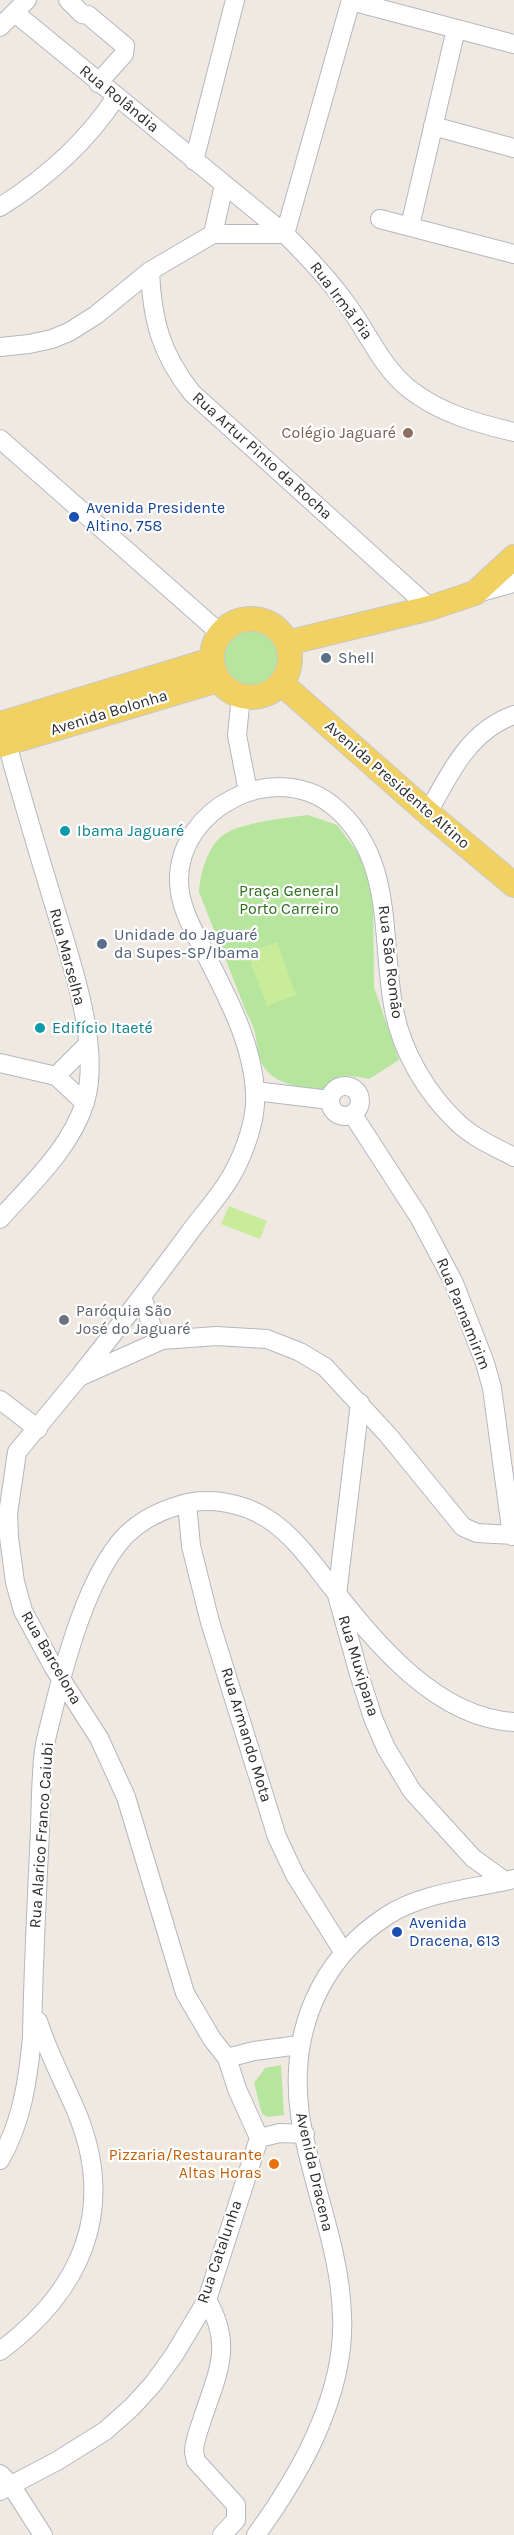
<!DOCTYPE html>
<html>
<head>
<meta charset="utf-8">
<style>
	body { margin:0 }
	canvas { display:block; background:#efe9e1 }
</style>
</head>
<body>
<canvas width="514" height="2535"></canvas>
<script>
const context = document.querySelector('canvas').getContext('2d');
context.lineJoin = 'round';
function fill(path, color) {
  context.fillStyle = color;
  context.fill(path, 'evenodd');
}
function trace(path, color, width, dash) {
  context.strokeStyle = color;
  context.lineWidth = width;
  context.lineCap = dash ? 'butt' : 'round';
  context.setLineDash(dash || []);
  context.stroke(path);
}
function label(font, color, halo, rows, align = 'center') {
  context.font = font + ' Karla,sans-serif';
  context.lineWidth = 4.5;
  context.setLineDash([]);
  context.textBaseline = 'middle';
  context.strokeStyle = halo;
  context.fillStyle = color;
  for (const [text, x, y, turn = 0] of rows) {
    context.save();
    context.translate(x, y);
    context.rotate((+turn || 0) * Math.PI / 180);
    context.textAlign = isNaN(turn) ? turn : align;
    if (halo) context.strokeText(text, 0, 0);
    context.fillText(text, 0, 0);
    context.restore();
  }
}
fill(new Path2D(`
	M221 659a30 30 0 1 1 60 0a30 30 0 1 1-60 0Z
	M308,815L337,825L361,857L373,894L374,987L399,1060L369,1079C347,1075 337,1071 322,1090C298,1087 265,1084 259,1055C256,1040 256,1028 247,1014L199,892C200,874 208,844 225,834C243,822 286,818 308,815Z
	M281,2065L284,2115L268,2117L262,2114L254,2083L265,2068Z`), '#b6e59e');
fill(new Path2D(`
	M277,942L296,995L267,1006L247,953Z
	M229,1206L267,1221L260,1239L221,1224Z`), '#c9ec9a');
const minor = new Path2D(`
	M68,0L82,14L88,15L125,46L124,54L98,83
	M351,1L514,44
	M15,13L285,234L351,0
	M0,27L27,0
	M433,126L514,148
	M194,161L235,0
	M0,207C46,178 86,143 116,97
	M380,219L514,254
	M410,226L456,29
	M213,234L224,185
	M150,271C152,320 161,354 192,393L430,608
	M0,347L29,344L52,339L69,332L96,315L150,271L213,234H285C307,256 328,278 346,303C367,331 381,366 408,388C439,413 476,423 514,432
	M0,439L220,633
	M477,593L514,583
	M241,696L237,735L248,792
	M428,813C449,774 469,731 514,715
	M0,1063L56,1076L85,1103
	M56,1076L88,1044
	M330 1101a15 15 0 1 1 30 0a15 15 0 1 1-30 0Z
	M255,1091L330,1100
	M353,1115L419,1217L454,1283L485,1363L492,1388L512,1536
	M0,1219C31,1184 71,1148 85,1102C102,1046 69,956 53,901C37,848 21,796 7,743
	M142,1296L152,1327L162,1340
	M82,1373C118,1328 153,1282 187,1236C202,1215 221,1195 233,1173C245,1151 257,1118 255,1093C253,1046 229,1000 208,959C196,935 179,908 179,881C178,808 274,759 332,805C396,856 380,940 394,1010C402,1052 427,1094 458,1123C474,1138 495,1147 514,1157
	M0,1400L38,1429
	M360,1403L337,1595L359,1674L373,1718L386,1748L412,1791L473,1858L505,1881
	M187,1503L191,1546L210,1622L277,1837L295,1875L344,1953
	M227,2058L212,2039L185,1993L126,1797L99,1738L54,1668L23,1611L15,1582L9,1537L8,1514L17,1452L79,1377L162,1340L216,1336L267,1339L300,1352L325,1367L388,1435L463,1527L477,1533L514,1535
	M259,2138L237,2089L227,2058L254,2051L299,2045
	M259,2138L280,2133L305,2134
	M0,2160C22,2122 28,2080 32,2037C33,1975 36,1913 39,1851C41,1818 40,1784 44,1750C46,1737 50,1724 53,1711C66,1658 88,1576 125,1536C140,1521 157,1512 177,1506C207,1496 242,1502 268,1519C293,1535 312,1562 330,1585C375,1642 436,1718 514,1722
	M207,2300C234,2346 217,2374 202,2420C199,2430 194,2441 194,2452L196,2461L236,2505V2520L222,2535
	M0,2351C81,2291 117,2211 77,2113C64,2082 48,2053 38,2021
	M0,2474L11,2485L43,2535
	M0,2491L57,2461L105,2431L132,2407L153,2384L174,2355L207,2300L259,2138
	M256,2535C301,2473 346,2394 342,2315C340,2246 310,2182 300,2115C289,2034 318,1960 388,1915C424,1892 473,1889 514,1879`);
const major = new Path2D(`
	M212 658a39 39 0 1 1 78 0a39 39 0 1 1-78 0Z
	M287,643L430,608L475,593L514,557
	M281,683L428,813L514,885
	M0,724L212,660
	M0,745L218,680`);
trace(minor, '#b4b7c1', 20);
trace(major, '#c9c9c9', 26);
trace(minor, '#fff', 18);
trace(major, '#f2d163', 24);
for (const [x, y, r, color] of [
	[408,433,6,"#8d6e63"],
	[74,517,6,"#1a4fb4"],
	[326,658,6,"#5c6f8a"],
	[65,831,6,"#0f9aa8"],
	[102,944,6,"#5c6f8a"],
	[40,1028,6,"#0f9aa8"],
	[64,1320,6,"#6b7280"],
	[397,1932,6,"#1a4fb4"],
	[274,2164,6,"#e8710a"]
]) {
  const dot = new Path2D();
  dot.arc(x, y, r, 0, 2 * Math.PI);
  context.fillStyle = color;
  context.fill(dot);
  trace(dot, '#fff', 2);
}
label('16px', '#2e2e2e', '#fff', [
	["Rua Rolândia",119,99,39],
	["Rua Irmã Pia",341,301,53],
	["Rua Artur Pinto da Rocha",262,456,42],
	["Avenida Bolonha",109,713,-17],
	["Avenida Presidente Altino",397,785,41],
	["Rua Marselha",67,957,75],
	["Rua São Romão",390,962,83],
	["Rua Parnamirim",463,1314,68],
	["Rua Barcelona",51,1658,60],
	["Rua Muxipana",358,1666,73],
	["Rua Armando Mota",246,1735,73],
	["Rua Alarico Franco Caiubi",42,1835,-86],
	["Avenida Dracena",314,2172,77],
	["Rua Catalunha",220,2252,-71]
]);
label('16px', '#785e54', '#fff', [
	["Colégio Jaguaré",396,433]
], 'right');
label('16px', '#164399', '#fff', [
	["Avenida Presidente",86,508],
	["Altino, 758",86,526],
	["Avenida",409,1923],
	["Dracena, 613",409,1941]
], 'left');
label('16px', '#4e5e75', '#fff', [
	["Shell",338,658],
	["Unidade do Jaguaré",114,935],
	["da Supes-SP/Ibama",114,953]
], 'left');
label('16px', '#0d838f', '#fff', [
	["Ibama Jaguaré",77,831],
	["Edifício Itaeté",52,1028]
], 'left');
label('16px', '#2c6e1b', '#fff', [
	["Praça General",289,891],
	["Porto Carreiro",289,909]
]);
label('16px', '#5b616d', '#fff', [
	["Paróquia São",76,1311],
	["José do Jaguaré",76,1329]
], 'left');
label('16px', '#c56008', '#fff', [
	["Pizzaria/Restaurante",262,2155],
	["Altas Horas",262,2173]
], 'right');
</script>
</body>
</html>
